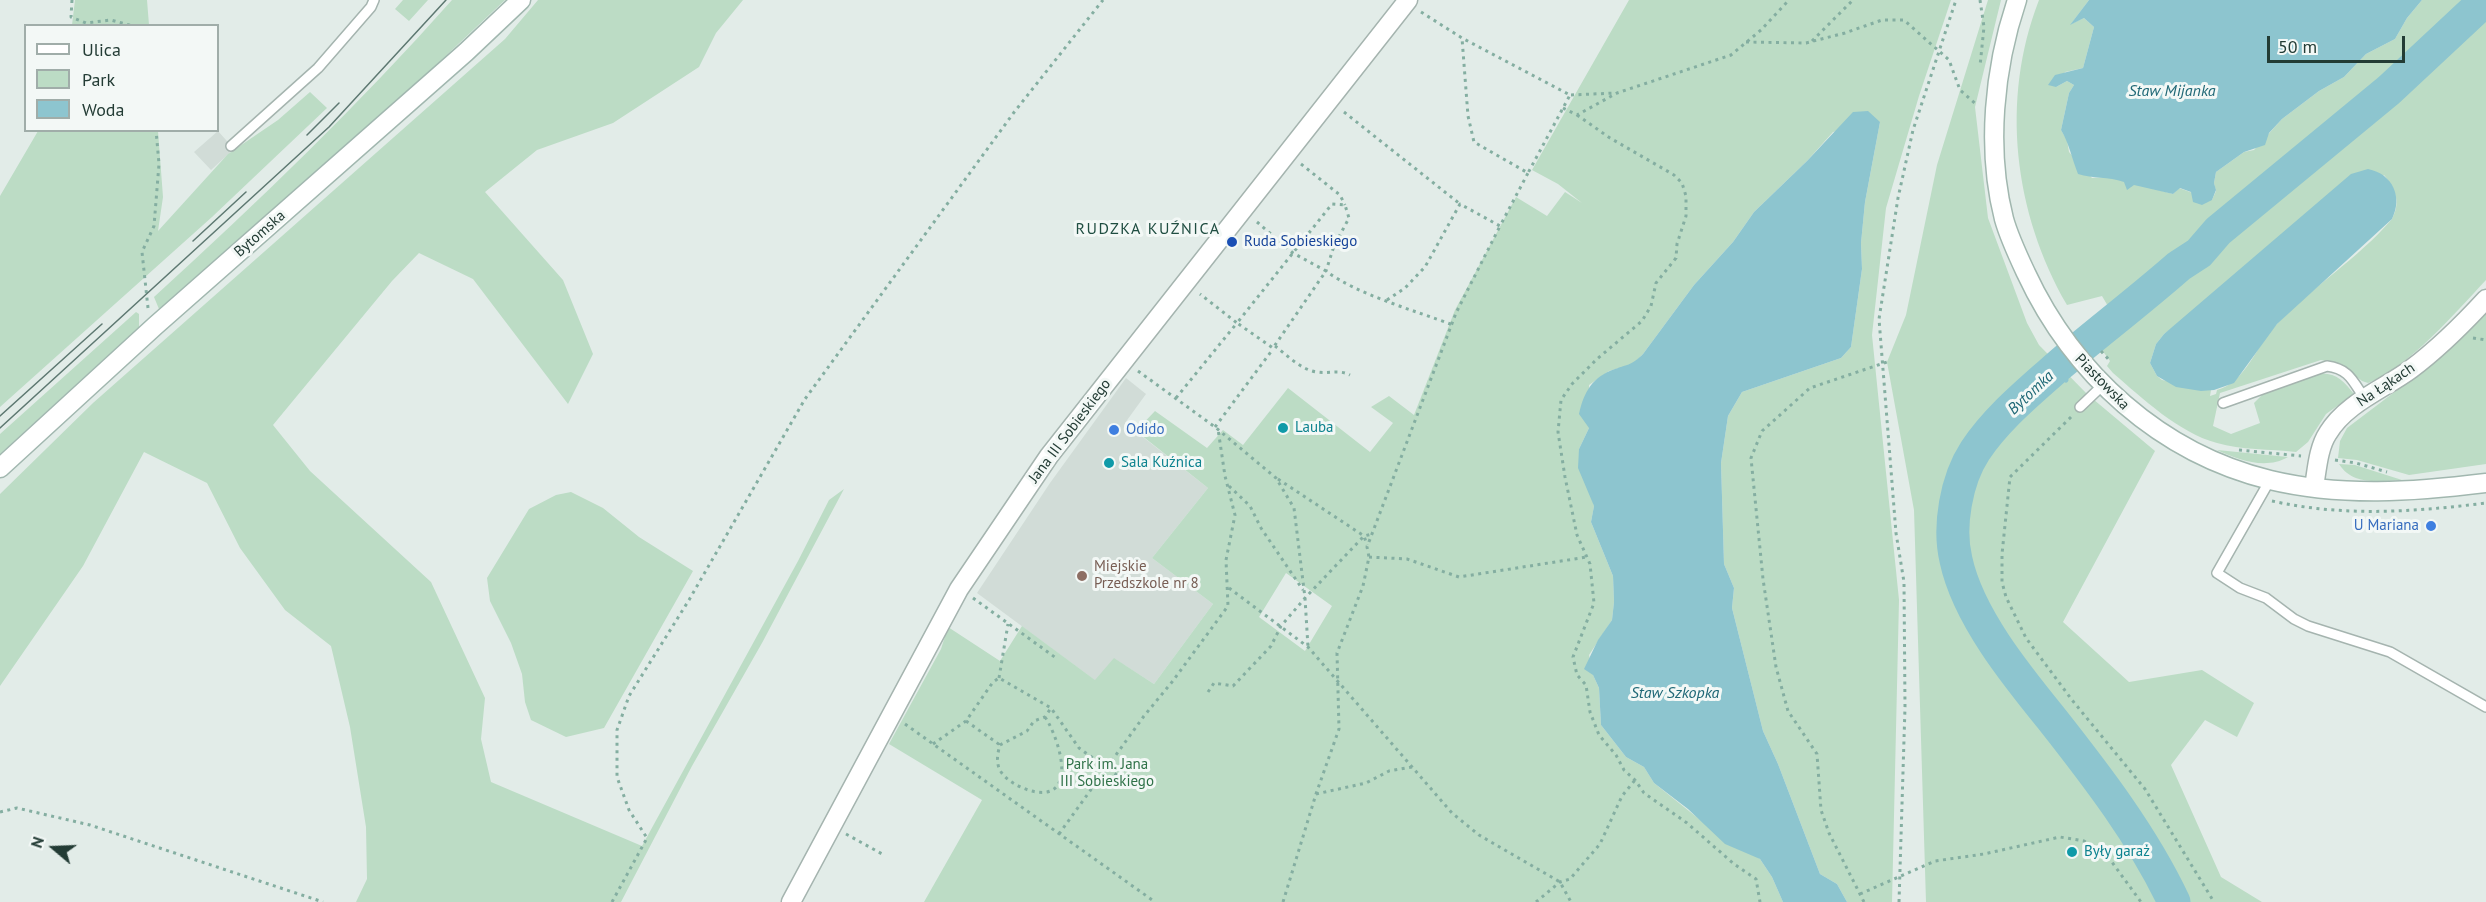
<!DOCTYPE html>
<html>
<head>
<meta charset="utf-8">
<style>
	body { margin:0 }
	#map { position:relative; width:2486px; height:902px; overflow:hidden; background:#e2ece8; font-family:"PT Sans",sans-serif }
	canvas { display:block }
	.legend { position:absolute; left:24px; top:24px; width:195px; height:108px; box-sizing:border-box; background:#f3f8f6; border:2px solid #a0ada9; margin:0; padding:8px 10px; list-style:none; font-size:18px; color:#233c35 }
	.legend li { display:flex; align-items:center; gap:12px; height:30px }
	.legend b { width:30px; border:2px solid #a0ada9 }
	.north { position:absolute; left:24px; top:818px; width:60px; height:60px; -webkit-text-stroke:4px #f3f8f6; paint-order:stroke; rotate:289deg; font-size:16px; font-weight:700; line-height:24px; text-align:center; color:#233c35 }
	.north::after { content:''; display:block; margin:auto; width:21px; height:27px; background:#233c35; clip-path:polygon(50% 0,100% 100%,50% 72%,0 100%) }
	.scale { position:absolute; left:2267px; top:36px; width:138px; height:27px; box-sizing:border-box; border:3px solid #233c35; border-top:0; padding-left:8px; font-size:18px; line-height:21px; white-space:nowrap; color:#233c35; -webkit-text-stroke:4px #f3f8f6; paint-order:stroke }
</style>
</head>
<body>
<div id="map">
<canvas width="2486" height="902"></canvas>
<ul class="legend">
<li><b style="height:8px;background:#fff"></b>Ulica</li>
<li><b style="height:16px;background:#bcdcc5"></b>Park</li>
<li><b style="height:16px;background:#8dc5cf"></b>Woda</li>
</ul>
<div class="north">N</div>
<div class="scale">50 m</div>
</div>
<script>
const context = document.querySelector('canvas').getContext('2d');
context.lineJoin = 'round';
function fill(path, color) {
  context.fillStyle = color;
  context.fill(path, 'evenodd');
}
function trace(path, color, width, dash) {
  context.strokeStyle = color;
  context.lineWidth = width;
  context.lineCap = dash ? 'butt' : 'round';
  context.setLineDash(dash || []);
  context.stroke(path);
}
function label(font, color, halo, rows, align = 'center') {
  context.font = font + ' "PT Sans",sans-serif';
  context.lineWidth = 6;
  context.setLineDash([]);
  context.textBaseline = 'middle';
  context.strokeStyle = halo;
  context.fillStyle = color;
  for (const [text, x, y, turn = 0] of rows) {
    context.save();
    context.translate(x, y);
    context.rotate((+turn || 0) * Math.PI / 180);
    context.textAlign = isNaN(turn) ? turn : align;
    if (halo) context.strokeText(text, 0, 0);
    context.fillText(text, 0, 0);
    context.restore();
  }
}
fill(new Path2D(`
	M218,131L234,149L211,170L194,152Z
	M1126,378L1146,394L1125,423L1208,488L1152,558L1213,604L1154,684L1115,659L1096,681L977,593L1050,483Z`), '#d1dcd7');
fill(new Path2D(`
	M75,0H147L149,25H72Z
	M403,0H428L409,21L395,9Z
	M452,0H505L435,66L159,309L154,297C258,202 359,105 452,0Z
	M538,0H743L716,33L699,67L613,123L537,150L485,192L563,280L593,354L568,404L473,279L419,253L392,281L273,425L310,471L431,582L485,698L481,739L491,782L642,846L798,561L829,500L844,489L762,643L692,766L621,902H356L367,879L366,827L350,727L331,646L285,610L240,548L207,483L144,452L83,566L0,686V494L93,403L505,39Z
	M1629,0H1951L1919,96L1886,208L1872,335L1899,600L1892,902H1847L1837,884L1820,874L1778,764L1763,731L1732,608L1734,588L1724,564L1721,463L1728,416L1742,392L1841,358L1851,347L1862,269L1861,243L1865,202L1880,122L1833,132L1807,161L1754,212L1733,242L1694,285L1643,354L1633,364L1609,371L1589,385V428L1579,449L1594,506L1591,522L1613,576L1614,602L1612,620L1589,655L1593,675L1599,688L1601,725L1626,757L1644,767L1654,783L1704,823L1760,859L1772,877L1783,902H924L982,800L889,744L941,649L948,627L1000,661L1022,626L1095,680L1114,658L1154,684L1213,604L1152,558L1208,488L1136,431L1155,411L1207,448L1223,430L1243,445L1288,388L1370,452L1393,423L1371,407L1389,396L1414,415L1455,310L1516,197L1547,216L1565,192L1582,203L1558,184L1532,170ZM1286,573L1332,606L1305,651L1259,617Z
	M1988,0H2001L1975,107L1988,218L2027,323L2039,345L2087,394L2155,451L2063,622L2129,682L2202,670L2254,703L2237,737L2205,720L2171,765L2221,877L2262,902H1926L1914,510L1887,362L1906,315L1937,165Z
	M2039,0H2089L2071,24L2084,18L2094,27L2083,68L2065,72L2056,87L2067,81L2074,85L2069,93L2061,130L2067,140L2069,152L2092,178L2112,177L2173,194L2179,188L2212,200L2216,191L2214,183L2216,172L2244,152L2254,150L2282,119L2319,91L2344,77L2366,54L2395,39L2407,18L2422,0H2483L2456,19L2382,95L2215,227L2112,313L2102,296L2067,305C2014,213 2000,100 2039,0Z
	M2486,7V280C2457,311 2408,368 2368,383L2362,381L2341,364L2321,360L2220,393L2213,426L2231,434L2260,423L2254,403L2262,395L2315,374C2335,371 2343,380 2354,394L2326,414L2308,442L2296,452C2270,449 2241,450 2217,443C2179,433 2142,398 2113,373L2107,366L2110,361L2099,346L2104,338L2182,269L2202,257L2223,233L2387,98ZM2384,175C2396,190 2401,202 2392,219C2358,259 2311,287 2275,326C2257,345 2245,383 2217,390L2216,394L2210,396L2211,390L2162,380L2157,376L2150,363L2156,344L2164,334Z
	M310,92L327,108L212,217L0,407V196L38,131H158L163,197L158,231L228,154L278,120Z
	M136,312L139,314V327L0,454V434Z
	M2486,312V464L2409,475L2357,460L2338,458L2340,441L2347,428L2446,353Z
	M2217,450L2288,457C2266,470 2238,460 2217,450Z
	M2339,464L2355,465L2402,480C2379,481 2353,486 2339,464Z
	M571,492L603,508L639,537L693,571L604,728L566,737L531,720L525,702L522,674L511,643L490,601L487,578L529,509L556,495Z`), '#bcdcc5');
fill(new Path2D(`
	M2089,0H2422L2407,18L2395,39L2366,54L2344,77L2319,91L2282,119L2269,133L2265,145L2244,152L2216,172L2214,183L2216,190L2212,200L2202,205L2193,202L2191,192L2180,188L2173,194L2134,185L2127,190L2124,182C2108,176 2093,179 2078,174C2072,159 2069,143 2061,130L2069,93L2074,85L2067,81L2056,87L2048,85L2055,75L2083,68L2094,27L2084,18L2070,25Z
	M1868,111L1880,122L1865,202L1861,243L1862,269L1851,347L1841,358L1742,392L1728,416L1721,463L1724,564L1734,588L1732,608L1763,731L1778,764L1820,874L1837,884L1847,902H1783L1772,877L1760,859L1725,844L1688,809L1654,783L1644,767L1626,757L1601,725L1599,688L1593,675L1584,669L1598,640L1612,620L1614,602L1613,576L1591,522L1594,506L1578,468L1579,449L1589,428L1579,414C1584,392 1592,377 1615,369C1629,364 1632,365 1643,354L1694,285L1733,242L1754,212L1807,161L1853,112Z
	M2368,169C2393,174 2403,197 2392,219L2277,324L2234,383L2214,390L2201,391L2176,387L2157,376L2150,363L2156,344L2164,334L2351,174Z`), '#8dc5cf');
trace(new Path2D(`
	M2055,369L2066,380`), '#8dc5cf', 5);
trace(new Path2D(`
	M2174,902C2143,836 2096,775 2051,718C2016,675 1968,616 1956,560C1948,527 1956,480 1975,451C1997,418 2028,393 2057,367C2097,333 2139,301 2179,266L2199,253L2218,231L2389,90L2479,6L2486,2`), '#8dc5cf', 33);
const lane = new Path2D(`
	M231,146L318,68L371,7L374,0
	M2223,403L2327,366C2350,369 2353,382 2365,399
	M2080,407L2103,385
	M2270,480L2217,573L2240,588L2266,598L2294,619L2308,626L2390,652L2486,707`);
const street = new Path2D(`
	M2314,487C2317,470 2318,448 2328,433C2346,403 2384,389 2411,369C2439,348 2463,324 2486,299
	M791,902L959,589L1049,456L1408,0`);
const secondary = new Path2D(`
	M2017,0C1994,68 1986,149 2004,219C2009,237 2018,256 2026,273C2073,374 2160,453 2270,480C2341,497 2414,492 2486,483
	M0,468L155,326L466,52L521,0`);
trace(lane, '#a5b4af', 12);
trace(street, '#a5b4af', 21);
trace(secondary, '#a1b7af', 21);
trace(new Path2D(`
	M72,0L71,17L86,23L111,20L133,26
	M1980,0L1984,27L1980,66
	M1421,12L1462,38L1570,95L1528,173L1474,142L1468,116L1462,38
	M1812,41L1853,0
	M1746,42L1806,43L1845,33L1882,20H1904L1949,60L1960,90L1977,105
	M1571,95L1615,93
	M1563,108L1577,115L1617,93L1731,55L1761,30L1789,0
	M1344,112L1460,204
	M1577,115L1610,138L1674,175L1682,183L1686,196V216L1677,244L1676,258L1656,283L1651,306L1642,321L1597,359L1572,384L1561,400L1558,432L1565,477L1577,535L1590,564L1594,603L1573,657L1577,675L1586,685L1590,712L1599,735L1616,755L1624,770L1635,780L1644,793L1687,823L1734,864L1756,879L1760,902
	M1301,164L1340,195L1345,205
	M1257,222L1293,253L1326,271L1273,348L1237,323L1332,204L1345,205L1349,218L1334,246L1326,271C1356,294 1416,311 1453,325
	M1387,300L1405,288L1425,267L1460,204L1500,226L1528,173
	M148,308L142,252L154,226L159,164L156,130
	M2473,338L2486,340
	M1275,346C1287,355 1301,370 1317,372C1329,374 1338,369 1350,375
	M2101,351L2110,361
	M1138,371L1215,427L1276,478L1294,508L1305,598L1308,647
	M1176,398L1237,323L1200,294
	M2071,417L2010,477L2002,554V582L2006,597L2026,638L2072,700L2145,789L2214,902
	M1215,427L1273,349
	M2239,450L2301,456
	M2335,460L2356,463L2387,472
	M1278,479L1364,536L1367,545
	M1229,486L1250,506L1261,528L1303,590
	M2272,501C2344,517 2413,512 2486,503
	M1369,557L1407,559L1459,577L1587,557
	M1229,588L1308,647L1452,813L1479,835L1560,882L1571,902
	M973,598L1056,658
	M999,678L1008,624
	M1208,692L1214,683L1233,686L1271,646L1281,626L1305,598L1364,536L1372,534
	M1045,717C1055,731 1076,786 1047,792C1032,795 1004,782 999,768C996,760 998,752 1000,745L1027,731L1034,721L1045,717L1051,708
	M966,721L1000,745
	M905,724L1155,902
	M933,744L966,721L993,682L999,678L1051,708L1079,748L1118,776
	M1316,794L1366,783L1389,771L1412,767
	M0,812L17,808L90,825L323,902
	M846,834L884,855
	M1059,834L1144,716L1172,682L1228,606L1226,560L1235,515L1225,476L1218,429
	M1860,894L1935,861L1984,854L2060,837L2084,841L2106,854L2141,902
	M612,902L647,838L629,810L617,777V730L629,696L689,600L805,399L1015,111L1103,0
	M1283,902L1316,794L1339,729L1337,653L1363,586L1369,557L1367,547L1456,313L1500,226
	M1536,902L1560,882L1570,879L1600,844L1622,796L1635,780
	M1864,902L1829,833L1821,810L1817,754L1788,711L1776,667L1763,579L1751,458L1762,431L1810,388L1887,362
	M1899,902L1905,707L1904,582L1896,533L1879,319L1898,198L1913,130L1956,0`), '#84aea1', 3, [3, 4.5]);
trace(lane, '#fff', 9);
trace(street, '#fff', 18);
trace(secondary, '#fff', 18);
trace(new Path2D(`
	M307,135L339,103
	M193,241L246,192
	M0,416L102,324
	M0,428L329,127L446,0`), '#5d7871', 1.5);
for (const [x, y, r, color] of [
	[1232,242,6,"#1a4fb4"],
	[1283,428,6,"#0f9aa8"],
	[1114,430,6,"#3f7fe0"],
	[1109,463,6,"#0f9aa8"],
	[2431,526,6,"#3f7fe0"],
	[1082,576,6,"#8d6e63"],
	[2072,852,6,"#0f9aa8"]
]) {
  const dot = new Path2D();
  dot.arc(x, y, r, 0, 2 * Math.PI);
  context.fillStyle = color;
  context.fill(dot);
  trace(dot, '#f3f8f6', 2);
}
label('15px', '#233c35', '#f3f8f6', [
	["Bytomska",260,234,-41],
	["Piastowska",2102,382,46],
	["Na Łąkach",2386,385,-34],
	["Jana III Sobieskiego",1070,431,-53]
]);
label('15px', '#164399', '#f3f8f6', [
	["Ruda Sobieskiego",1244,242]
], 'left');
label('15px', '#0d838f', '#f3f8f6', [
	["Lauba",1295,428],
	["Sala Kuźnica",1121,463],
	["Były garaż",2084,852]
], 'left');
label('15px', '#366cbe', '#f3f8f6', [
	["Odido",1126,430],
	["U Mariana",2419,526,"right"]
], 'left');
label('15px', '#785e54', '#f3f8f6', [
	["Miejskie",1094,567],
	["Przedszkole nr 8",1094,584]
], 'left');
label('15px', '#2f7248', '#f3f8f6', [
	["Park im. Jana",1107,765],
	["III Sobieskiego",1107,782]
]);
label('italic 16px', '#1f6876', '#f3f8f6', [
	["Staw Mijanka",2172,91],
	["Bytomka",2031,393,-43],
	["Staw Szkopka",1675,693]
]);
context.letterSpacing = '1.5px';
label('16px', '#204e42', '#f3f8f6', [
	["RUDZKA KUŹNICA",1148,229]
]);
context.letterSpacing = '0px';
</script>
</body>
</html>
